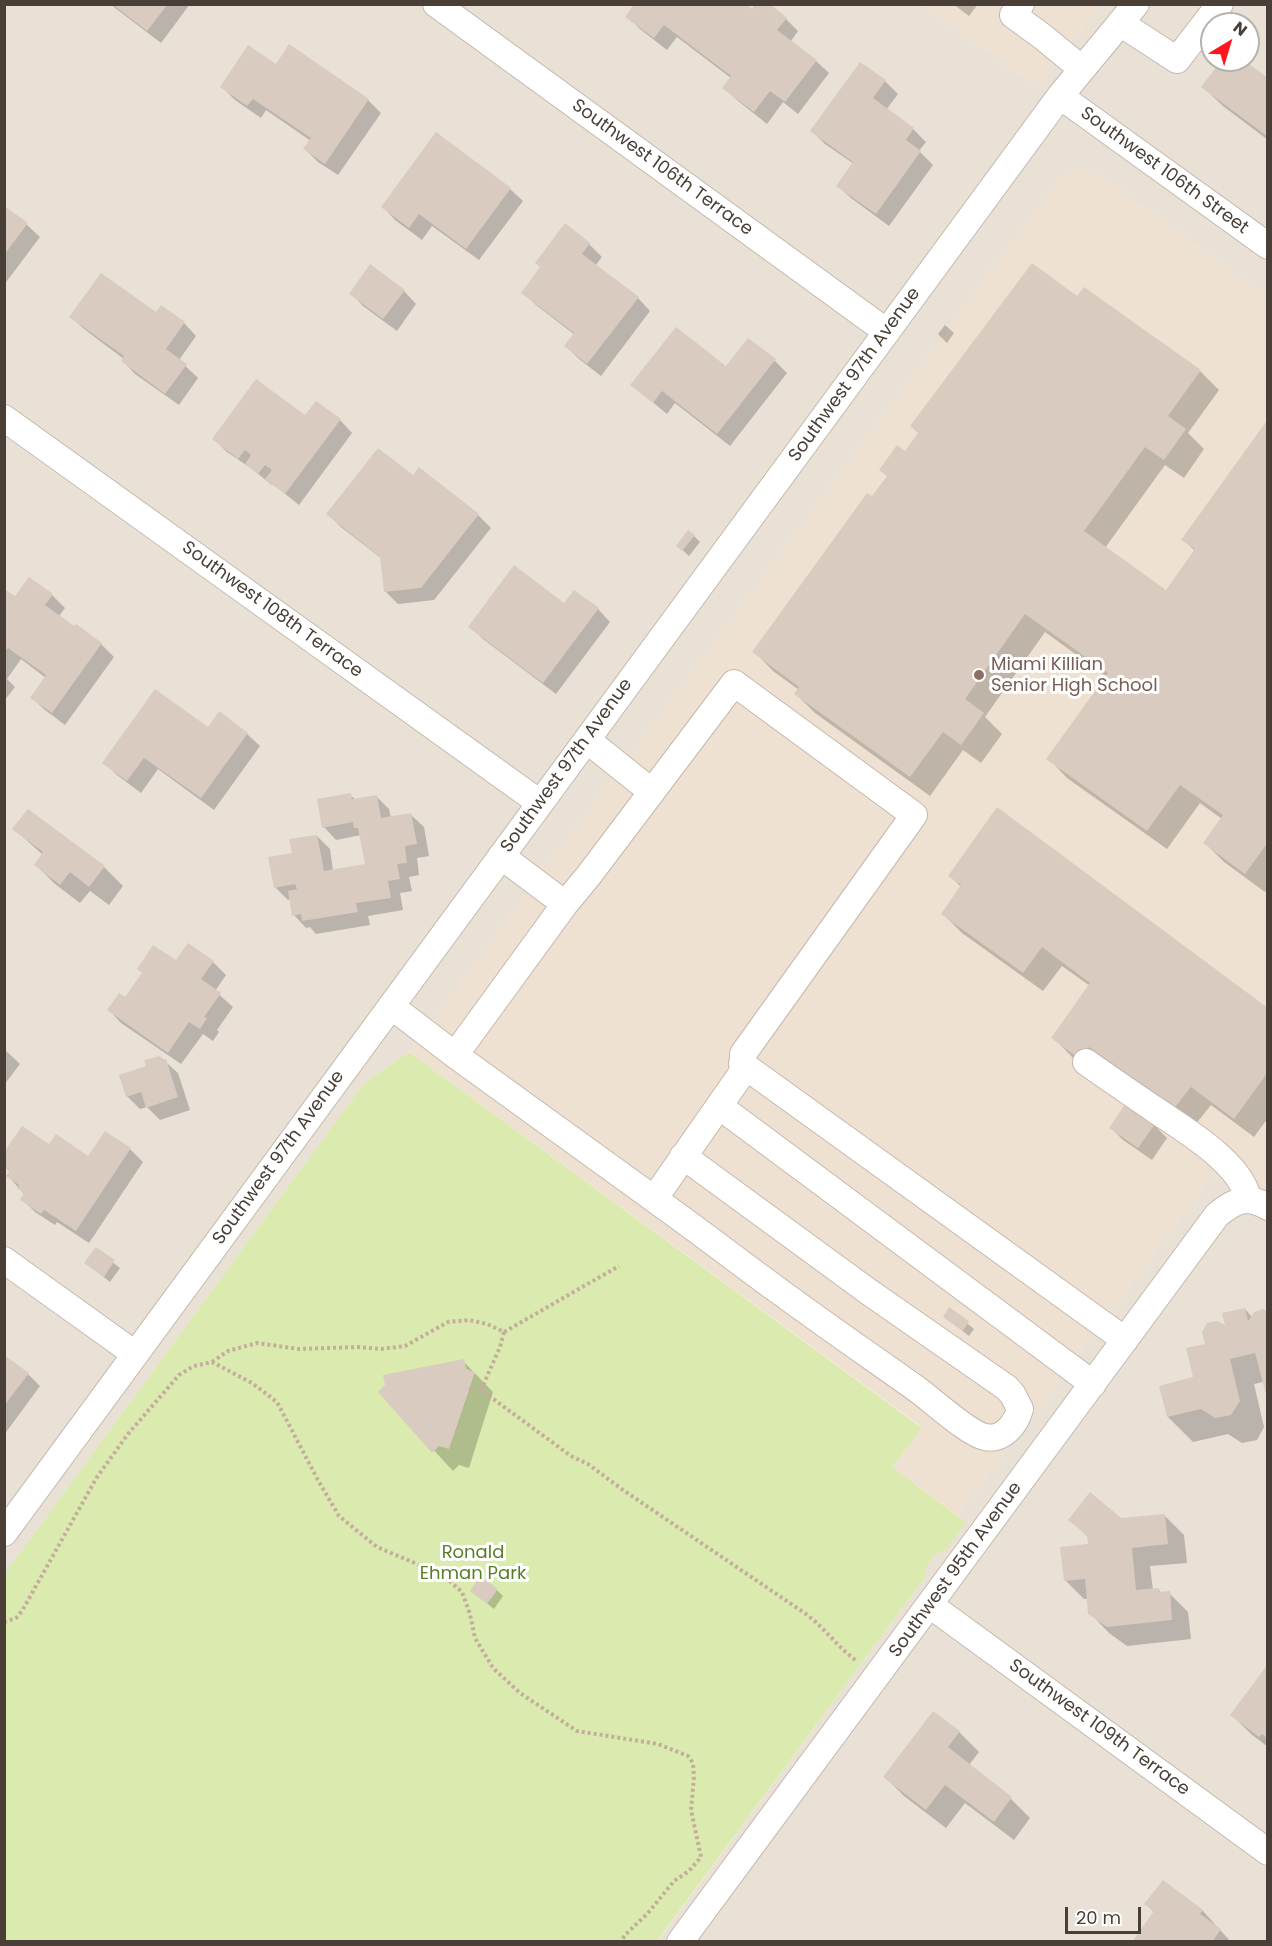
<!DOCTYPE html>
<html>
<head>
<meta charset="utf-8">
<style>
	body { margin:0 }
	#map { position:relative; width:1272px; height:1946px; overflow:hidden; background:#f5efe9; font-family:Poppins,sans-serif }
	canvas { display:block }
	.frame { position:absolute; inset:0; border:6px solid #493f36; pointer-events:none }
	.north { position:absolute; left:1200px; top:12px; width:60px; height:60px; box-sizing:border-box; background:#fff; border:2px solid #b6b2af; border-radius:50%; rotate:38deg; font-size:16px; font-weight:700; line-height:24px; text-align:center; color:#493f36 }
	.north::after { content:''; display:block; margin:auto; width:21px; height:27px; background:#ff161c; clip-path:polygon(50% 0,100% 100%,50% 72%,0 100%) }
	.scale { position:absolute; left:1065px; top:1907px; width:76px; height:27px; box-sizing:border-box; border:3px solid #493f36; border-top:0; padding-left:8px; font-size:18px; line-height:21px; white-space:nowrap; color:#493f36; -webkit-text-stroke:4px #fff; paint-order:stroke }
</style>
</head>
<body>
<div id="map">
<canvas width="1272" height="1946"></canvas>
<div class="frame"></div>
<div class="north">N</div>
<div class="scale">20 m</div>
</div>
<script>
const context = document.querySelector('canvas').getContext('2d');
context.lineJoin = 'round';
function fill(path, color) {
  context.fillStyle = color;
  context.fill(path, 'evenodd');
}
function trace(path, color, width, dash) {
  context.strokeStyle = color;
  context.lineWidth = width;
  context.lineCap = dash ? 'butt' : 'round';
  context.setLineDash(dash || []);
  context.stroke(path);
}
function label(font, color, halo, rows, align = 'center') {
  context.font = font + ' Poppins,sans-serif';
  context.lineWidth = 6;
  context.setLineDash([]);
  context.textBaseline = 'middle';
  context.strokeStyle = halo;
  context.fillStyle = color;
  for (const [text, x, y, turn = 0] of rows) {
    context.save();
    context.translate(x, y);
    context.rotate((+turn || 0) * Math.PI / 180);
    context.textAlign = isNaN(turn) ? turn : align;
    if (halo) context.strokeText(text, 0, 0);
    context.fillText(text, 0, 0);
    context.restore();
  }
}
fill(new Path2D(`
	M5,5H925L1038,87L1099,5H1267V297L1095,173L409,1052L364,1083L5,1573ZM1212,24H1248V60H1212Z
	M1228,1165L1246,1171L1267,1187V1941L657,1942L925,1577V1569L935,1555L945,1551L965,1522L957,1515L1211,1177Z`), '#e9e0d6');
fill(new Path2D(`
	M925,5H1099L1038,87Z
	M1079,168L1095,173L1267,297V1187L1246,1171L1228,1165L1211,1177L957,1515L892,1467L922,1427L409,1052L1062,176Z`), '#efe1d2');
fill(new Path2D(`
	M409,1052L922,1428L892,1467L966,1522L945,1551L935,1555L925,1569V1577L657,1941L5,1942V1573L364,1083Z`), '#dbebaf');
fill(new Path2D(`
	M110,4H190L161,43Z
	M953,4H978L969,16Z
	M752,11L786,19L798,31L791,41L816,61L829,73L798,114L783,102L767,124L737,100L724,88L731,78L677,37L667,50L640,29L627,16Z
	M1224,60H1241L1268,80V140L1223,106L1203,87Z
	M276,66L368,100L381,113L338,175L318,162L305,149L311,141L266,110L261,118L235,100L222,87Z
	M885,81L898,94L886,110L913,129L926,142L919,151L933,165L889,226L851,198L838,186L854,164L825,144L812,131Z
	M510,189L523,201L479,260L432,226L422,240L395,220L383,207Z
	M4,208L27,225L40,237L4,285Z
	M566,226L589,244L602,257L595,266L638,298L650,311L601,376L579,359L566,346L575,335L536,305L523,292L542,268Z
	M404,291L416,304L397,331L363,306L351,293Z
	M1077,298L1200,371L1219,390L1188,433L1204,449L1184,478L1165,465L1105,548L1166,592L1196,552L1183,539L1268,422V889L1265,892L1224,862L1205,843L1222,819L1200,803L1167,849L1067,778L1048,758L1107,677L1045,632L985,717L1002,734L981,763L963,750L930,796L815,713L796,694L799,690L773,671L754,651L888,477L881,470L905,453Z
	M157,314L184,323L196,336L179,360L198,378L179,405L135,374L123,361L124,359L84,329L71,317Z
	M945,325L954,333L947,343L938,334Z
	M775,361L787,373L730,446L675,403L667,414L632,385Z
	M305,417L340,420L352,433L299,505L273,484L272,485L252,469L227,452L214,439Z
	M413,477L478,515L491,528L434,600L398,604L385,591L382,559L341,527L328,514Z
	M694,536L700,542L689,556L678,546Z
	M4,591L15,599L52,595L65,608L59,616L75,628L76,626L101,644L114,657L65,725L45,710L32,698L46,678L21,659L7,679L15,687L4,701Z
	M565,605L598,609L610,622L556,694L483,639L470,626Z
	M208,729L247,734L260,746L214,810L158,769L141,793L117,775L104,762Z
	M350,795L356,800L377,797L389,809L391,818L411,815L424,827L429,856L417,858L419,875L409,877L412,891L400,893L403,910L368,916L370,925L316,934L310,927L306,928L294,915L291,899L288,900L275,887L293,855L317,836L330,849L333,871L366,865L361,835L336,840L324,827Z
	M14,829L104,867L123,886L109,905L90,891L80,903L55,884L36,865L43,855Z
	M950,876L1268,1010V1118L1254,1137L1211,1105L1195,1125L1100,1077L1072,1057L1053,1037L1090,986L1062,966L1043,991L962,933L943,914L961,887Z
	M213,962L226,975L215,991L233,1007L217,1030L219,1032L213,1041L203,1034L181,1064L121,1023L109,1010L126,999Z
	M4,1049L20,1064L4,1085Z
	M160,1057L178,1073L190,1110L160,1120L147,1107L140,1109L127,1096L148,1067Z
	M1126,1105L1154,1125L1167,1138L1152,1160L1123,1140L1111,1128Z
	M105,1133L130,1149L143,1162L89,1243L57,1222L55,1225L35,1212L22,1199L25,1195L8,1176L11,1172L4,1166L50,1146L89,1158Z
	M96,1249L120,1268L110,1282L86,1263Z
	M950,1309L974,1329L969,1336L945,1317Z
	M1245,1309L1252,1317L1263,1382L1254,1384L1264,1427L1257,1440L1242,1443L1228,1434L1193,1442L1168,1417L1195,1379L1207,1345L1227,1328Z
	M5,1357L28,1374L40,1386L4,1435Z
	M463,1361L493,1392L469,1468L459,1465L453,1471L380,1392Z
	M1164,1515L1184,1535L1187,1563L1150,1566L1153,1590L1158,1589L1162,1594L1169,1593L1188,1612L1191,1639L1127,1646L1109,1633L1090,1613L1088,1599H1084L1065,1580L1090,1545L1089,1538L1070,1519L1121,1520Z
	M497,1590L503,1596L494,1609L472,1591Z
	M1268,1666V1747L1251,1734L1232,1715Z
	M933,1713L959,1732L979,1752L969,1765L1011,1799L1030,1818L1014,1840L965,1803L946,1828L904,1796L885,1777Z
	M1163,1882L1203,1911L1231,1942H1134L1155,1913L1146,1904Z`), '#0003');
fill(new Path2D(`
	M112,4H168L147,31Z
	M634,4H746L752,9L755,4H770L787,18L777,30L817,60L785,102L770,91L754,112L722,88L731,76L664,25L654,38L625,17Z
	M289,44L369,99L325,164L303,149L311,138L253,99L247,106L220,87L248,45L276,64Z
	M1222,60H1244L1268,78V137L1201,87Z
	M860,62L886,80L873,98L914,128L906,140L921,151L876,214L836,186L853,162L810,131Z
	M436,132L511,188L466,249L419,214L409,228L381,207Z
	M4,206L28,223L4,255Z
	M565,223L590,243L582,254L639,297L587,364L564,346L574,333L521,293L540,267L535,263Z
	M1032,263L1077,296L1084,287L1201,370L1168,416L1186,429L1164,460L1145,447L1084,531L1166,590L1195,549L1181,540L1268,419V847L1266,845L1245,874L1203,843L1223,815L1180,785L1147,831L1046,759L1108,673L1025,614L965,699L984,713L961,745L943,732L910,777L794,694L799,687L752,652L867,493L872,496L887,476L879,470L897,445L905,451L918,433L910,426Z
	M370,264L405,290L383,319L349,294Z
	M101,273L156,312L161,305L185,322L166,349L187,364L165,394L121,361L124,356L69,317Z
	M676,327L726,366L748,338L776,359L717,434L662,391L653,403L630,385Z
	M256,379L305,415L316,401L341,419L285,494L265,479L272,470L265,465L258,474L245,464L251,455L245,450L238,459L212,439Z
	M378,448L413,475L419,467L479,514L421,588L384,592L380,557L326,514Z
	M688,530L695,535L682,551L676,546Z
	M514,565L564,603L574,590L599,608L543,683L468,627Z
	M29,577L53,594L45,605L74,626L76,624L102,643L52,713L30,698L46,675L8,648L4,653V589L15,596Z
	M155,689L208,727L219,711L248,733L201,798L144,758L127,781L102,763Z
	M351,793L352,799L377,795L381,818L411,813L417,844L405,846L407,863L397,864L400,879L388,881L391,898L356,903L358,912L302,921L301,914L292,916L288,891L297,889L295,884L274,888L268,857L292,853L289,839L317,835L324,871L365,864L358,828H354L353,822L322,828L317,799Z
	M997,807L1268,1008V1072L1234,1119L1191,1087L1175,1107L1089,1047L1080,1059L1051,1038L1090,983L1042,947L1023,973L941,914L961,885L948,876Z
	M28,809L105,866L89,887L70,872L60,885L34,865L43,852L12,829Z
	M188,943L214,961L201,979L221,993L204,1017L207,1018L200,1029L189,1022L168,1053L107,1010L119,993L125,997L142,973L137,969L153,945L176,960Z
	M160,1056L162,1060L166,1059L178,1097L146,1108L141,1092L126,1097L119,1075L146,1066L144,1060Z
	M1126,1103L1155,1124L1138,1148L1109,1128Z
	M22,1126L49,1144L56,1134L88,1156L105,1131L131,1148L76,1231L44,1210L41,1214L20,1200L24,1193L17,1188L19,1185L6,1176L10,1170L4,1166V1152Z
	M96,1247L115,1260L104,1277L84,1263Z
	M949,1307L969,1321L963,1331L943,1317Z
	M1245,1308L1248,1321L1254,1312L1263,1309L1268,1312V1402L1255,1353L1230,1359L1240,1401L1231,1415L1215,1418L1201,1409L1167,1417L1159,1386L1193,1377L1186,1348L1205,1344L1202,1332L1207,1323L1217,1321L1225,1325L1222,1313Z
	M4,1355L29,1373L4,1406Z
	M464,1359L466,1369L475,1372L449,1449L439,1446L432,1453L378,1392L385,1385L383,1375Z
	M1090,1492L1121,1518L1165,1514L1168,1544L1132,1548L1136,1590L1159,1588V1592L1170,1591L1172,1620L1107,1627L1088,1614L1085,1579L1064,1581L1060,1547L1088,1544L1087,1535L1068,1520Z
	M480,1576L498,1589L487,1604L470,1591Z
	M1268,1664V1739L1262,1734L1259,1737L1230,1715Z
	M933,1711L960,1731L948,1747L1012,1797L994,1822L945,1785L926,1810L883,1777Z
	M1163,1880L1203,1910L1200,1914L1221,1929L1212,1942H1132L1154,1911L1144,1904Z`), '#dacbc0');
const minor = new Path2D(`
	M436,4L887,332
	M1021,4L1013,15L1043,37L1082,69
	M1120,23L1177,60L1220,4
	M1060,96L1268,246
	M4,418L540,803
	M587,740L652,792
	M391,1006L455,1055L565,904L501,856
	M455,1055L654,1199L742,1073L743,1054L914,815L734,683L589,875L565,904
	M1086,1062C1108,1078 1131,1093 1154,1109C1183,1129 1242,1163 1248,1199
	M742,1064L1125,1340
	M719,1106L1093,1384
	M654,1199C698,1230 740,1263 783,1294C828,1327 873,1358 918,1390C933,1401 969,1434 985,1437C1003,1441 1016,1424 1020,1409L1013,1395L1007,1388L869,1292L683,1156
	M4,1260L135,1354
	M4,1533L1060,96L1136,4
	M930,1605L1268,1852
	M680,1942L1217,1215C1234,1201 1247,1194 1268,1207`);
trace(minor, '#c4b8ad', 28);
trace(new Path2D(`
	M504,1332L500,1347L481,1390L571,1456L588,1464L623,1490L806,1614C825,1628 838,1648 857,1661
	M212,1362L228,1351L257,1343L299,1349L358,1347L381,1349L405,1346L448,1322L469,1320L487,1324L504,1332L619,1266
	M469,1389L481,1390
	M4,1622L16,1618L22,1611L97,1477L128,1434L179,1375L194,1366L212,1362L252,1383L277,1402L319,1482L339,1516L377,1547L443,1575L462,1592L470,1614L475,1638L493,1668L520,1693L577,1731L658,1744L688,1756L693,1763L694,1777L691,1810L701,1857L689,1871L674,1881L648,1913L626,1934L620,1942`), '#c4ae9b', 4, [3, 3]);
trace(minor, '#fff', 26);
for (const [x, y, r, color] of [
	[979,675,6,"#8d6e63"]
]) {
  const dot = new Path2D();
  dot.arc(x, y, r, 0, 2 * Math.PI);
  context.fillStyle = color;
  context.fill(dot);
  trace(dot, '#fff', 2);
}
label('18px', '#493f36', '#fff', [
	["Southwest 106th Terrace",662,168,36],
	["Southwest 106th Street",1164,171,36],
	["Southwest 97th Avenue",855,375,-54],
	["Southwest 108th Terrace",272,610,36],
	["Southwest 97th Avenue",567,766,-54],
	["Southwest 97th Avenue",279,1158,-54],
	["Southwest 95th Avenue",956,1570,-54],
	["Southwest 109th Terrace",1099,1728,36]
]);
label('18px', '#785e54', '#fff', [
	["Miami Killian",991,665],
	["Senior High School",991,686]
], 'left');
label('18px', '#577f26', '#fff', [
	["Ronald",473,1553],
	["Ehman Park",473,1574]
]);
</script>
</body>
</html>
